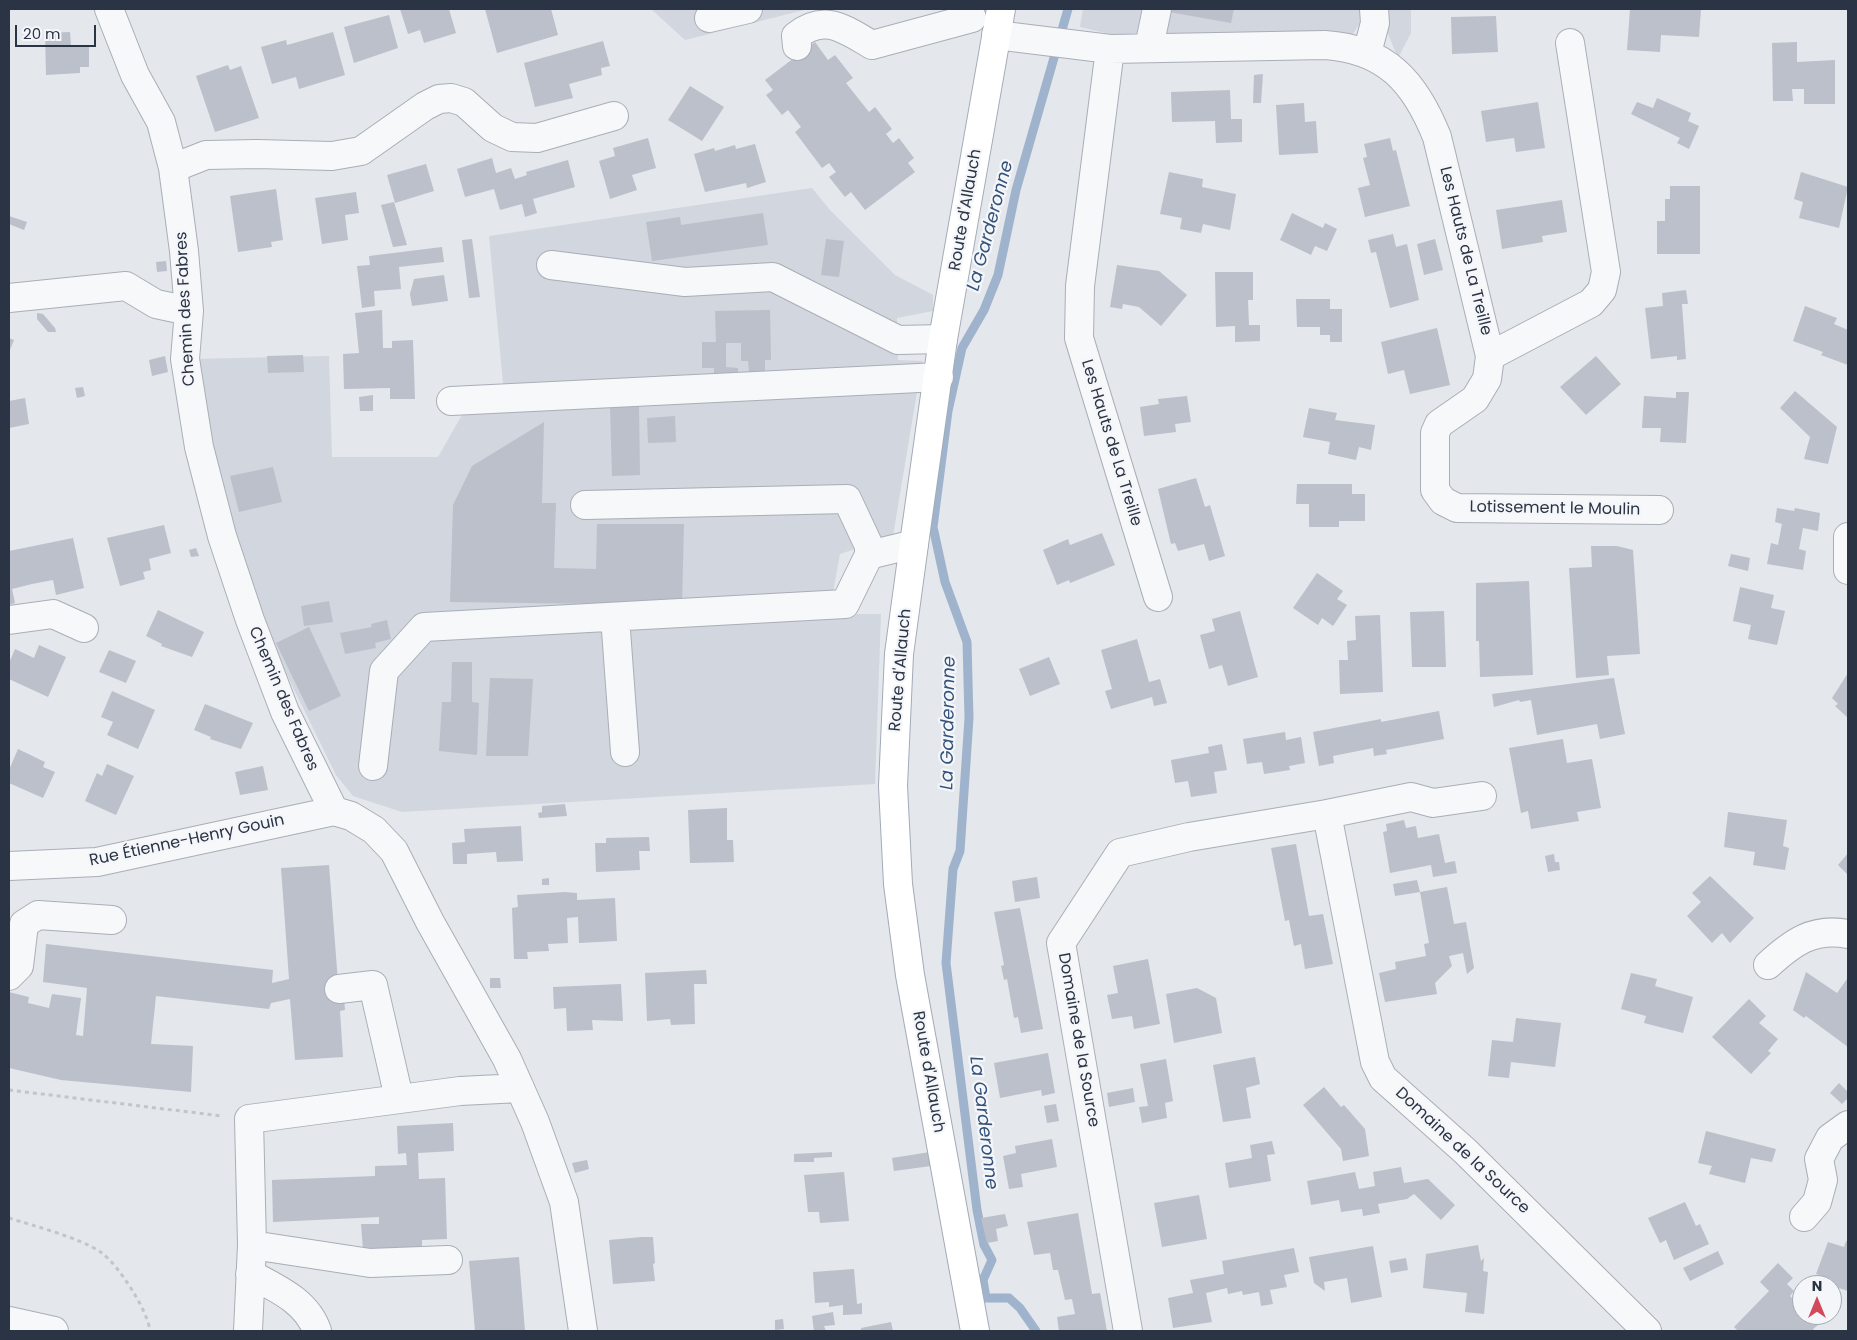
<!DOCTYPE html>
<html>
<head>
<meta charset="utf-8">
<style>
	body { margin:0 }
	#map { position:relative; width:1857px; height:1340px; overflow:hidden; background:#e4e7ec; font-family:Poppins,sans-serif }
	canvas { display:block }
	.frame { position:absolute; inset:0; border:10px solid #2b3445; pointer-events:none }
	.north { position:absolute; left:1792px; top:1275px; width:50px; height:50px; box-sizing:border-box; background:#f4f6f9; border:1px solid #a4a8b1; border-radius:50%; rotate:0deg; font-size:14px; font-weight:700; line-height:20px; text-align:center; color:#2b3445 }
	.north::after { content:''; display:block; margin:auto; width:18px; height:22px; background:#d1495b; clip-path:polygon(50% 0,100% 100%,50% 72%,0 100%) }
	.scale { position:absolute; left:15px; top:25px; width:81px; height:22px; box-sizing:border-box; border:2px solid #2b3445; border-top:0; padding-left:6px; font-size:15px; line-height:18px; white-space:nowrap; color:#2b3445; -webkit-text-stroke:4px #f4f6f9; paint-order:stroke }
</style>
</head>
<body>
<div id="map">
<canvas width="1857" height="1340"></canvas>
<div class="frame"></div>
<div class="north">N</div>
<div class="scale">20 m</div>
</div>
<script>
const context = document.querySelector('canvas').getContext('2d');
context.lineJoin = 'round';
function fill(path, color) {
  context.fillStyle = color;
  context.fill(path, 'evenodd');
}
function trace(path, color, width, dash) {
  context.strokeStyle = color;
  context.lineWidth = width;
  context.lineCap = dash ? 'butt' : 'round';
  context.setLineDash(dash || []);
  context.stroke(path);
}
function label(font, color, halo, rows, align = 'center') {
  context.font = font + ' Poppins,sans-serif';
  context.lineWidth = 4.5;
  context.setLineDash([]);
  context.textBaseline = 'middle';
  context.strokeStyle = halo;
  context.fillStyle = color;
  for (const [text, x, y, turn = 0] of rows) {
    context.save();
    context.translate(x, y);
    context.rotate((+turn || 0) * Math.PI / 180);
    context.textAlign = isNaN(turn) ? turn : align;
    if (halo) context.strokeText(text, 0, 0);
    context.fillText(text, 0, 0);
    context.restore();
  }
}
fill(new Path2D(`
	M651,9H808L685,40Z
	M1083,9H1411V33L1398,58L1384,24L1360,23L1353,34L1324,32L1118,36L1080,27Z
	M812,188L830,210L895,275L933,295V311L897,318L898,360L923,361L922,366L504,393L489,236Z
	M329,356L332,457H438L466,408L917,392L893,536L840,554L829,614H881L875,784L402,812L353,796L336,775L283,667L266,624L203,440L191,359Z`), '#d2d6de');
trace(new Path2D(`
	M1036,1331L1020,1308L1009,1298H986L983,1280L992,1260L984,1245L977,1210L946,963L953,869L960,851L969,718L967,642L945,582L933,527L948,411L962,348L984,310L998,275L1016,190L1068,9`), '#9fb4cc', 9);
fill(new Path2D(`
	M400,9H449L456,33L424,43L420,30L408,34Z
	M485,9H551L558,35L497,53Z
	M1169,9H1234L1231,23L1169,12Z
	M1630,9H1701L1699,37L1661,35L1660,52L1627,50Z
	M389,15L398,48L354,63L344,27Z
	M1496,16L1498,52L1452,54L1451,17Z
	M70,32L71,46H89V67H80V73L46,75L45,33Z
	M333,32L345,75L299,89L296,77L272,84L261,47L286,40L287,45Z
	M603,41L610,66L601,68L602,75L569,84L573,98L535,107L524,63Z
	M815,42L828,60L835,55L853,78L846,83L869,112L875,107L892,129L886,134L893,143L899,138L914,158L908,163L915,172L865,210L851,192L845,197L829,177L836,172L829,163L822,168L795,132L801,127L788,110L782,115L766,95L773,90L765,80Z
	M1797,42V62L1835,60V104H1804V89H1792L1793,101H1773L1772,43Z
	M228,65L230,70L241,66L259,118L215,132L196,76Z
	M1263,74L1261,103H1253L1254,75Z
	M690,86L724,107L702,141L668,120Z
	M1230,90L1231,119H1242V142L1216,143L1215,121L1172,122L1171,92Z
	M1657,98L1691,113L1688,121L1699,126L1689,149L1677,143L1680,138L1631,114L1637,102L1653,108Z
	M1538,102L1545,148L1516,152L1514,138L1486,142L1481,111Z
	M1304,103L1305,122L1316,121L1318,153L1279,155L1276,105Z
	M648,138L656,168L632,175L637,190L610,199L599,161L615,156L613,148Z
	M1390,138L1393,151L1396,150L1410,206L1365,217L1358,188L1370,185L1363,158L1367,157L1364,144Z
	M755,144L766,182L747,188L746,183L705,192L694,154L714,148L715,151L735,145L736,149Z
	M492,158L496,173L511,168L515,179L527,175L526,172L568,160L575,187L533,199L537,213L525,217L522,204L500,210L494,189L465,197L457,169Z
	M426,164L434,191L395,203L387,175Z
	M1169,172L1203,179L1202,187L1236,194L1230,230L1203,224L1201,233L1180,229L1182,218L1160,214Z
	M1801,172L1848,187L1839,228L1799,218L1803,202L1794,199Z
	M1670,186H1700V254H1657V221H1665V199H1670Z
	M276,189L283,240L271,242L272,247L238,252L230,196Z
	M356,192L359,213L345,215L348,240L322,244L315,198Z
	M1562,200L1567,232L1542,236L1543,242L1502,249L1496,210Z
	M394,202L407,245L393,247L381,205Z
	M763,213L768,245L652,261L646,222L680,217L681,225Z
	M1292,213L1323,228L1325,223L1337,229L1327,251L1315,246L1311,255L1280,240Z
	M9,216L27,222L24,230L9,224Z
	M1393,234L1396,247L1407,244L1419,300L1390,308L1376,252L1371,253L1368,240Z
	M472,239L480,297L469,298L462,240Z
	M826,239L844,241L839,277L821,275Z
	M1435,239L1443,270L1424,275L1417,244Z
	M442,247L444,262L399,267L401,289L374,291L375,306L362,308L357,266L370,265L369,256Z
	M166,261L167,271L157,272L156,262Z
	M1117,265L1159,271L1187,295L1161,326L1139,307L1123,304L1122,309L1110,307Z
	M1215,272H1253V300H1248L1249,325H1260V341L1235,342V326L1216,327Z
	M444,275L448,301L412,306L410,294L414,279Z
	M1686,290L1688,304H1682L1686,359L1677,360V356L1651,359L1645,308L1663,306L1662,293Z
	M1296,299H1330V309H1342V342H1330V335H1320V327H1297Z
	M1805,306L1837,318L1834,324L1848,330V365L1821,355L1823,352L1793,341Z
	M382,310L383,348H392V341L413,340L415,399H390V388L344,389L343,354L359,353L355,313Z
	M770,310L771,360H765V372H749L748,361H741V343H726V367L738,368V379L714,380V368H702V342H716L715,311Z
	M37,313L43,314L55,328L56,332H48L37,319Z
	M1437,328L1450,385L1410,394L1404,370L1388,374L1381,342Z
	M9,338L14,340L9,352Z
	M303,355L304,372L268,373L267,356Z
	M165,356L168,372L152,376L149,360Z
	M1596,356L1621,384L1586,415L1560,387Z
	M83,387L85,396L77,398L75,388Z
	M1795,391L1837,427L1828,464L1804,459L1810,437L1780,408Z
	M1676,392H1689L1686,443L1660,442L1661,428H1642L1644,396L1676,398Z
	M373,395V411H360L359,397Z
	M1187,396L1191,422L1175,424L1176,432L1144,436L1140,407L1159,404L1158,399Z
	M25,398L29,424L9,428V401Z
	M639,406L640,475L612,476L610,407Z
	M1309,408L1337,413L1335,420L1375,425L1371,450L1359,447L1356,460L1328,454L1330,442L1303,437Z
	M675,416L676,442L648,443L647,418Z
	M544,422L542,503H556L554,568L596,569L597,524H684L682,605L450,602L453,505L472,466Z
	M273,467L282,502L239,512L230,476Z
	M1196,478L1205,507L1210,505L1225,556L1209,561L1204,544L1178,551L1175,543L1171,544L1158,489Z
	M1297,484H1352V494H1365V521H1339V527H1309V504H1296Z
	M1777,508L1794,511L1795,508L1820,513L1818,531L1803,528L1799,549L1806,551L1803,570L1767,564L1771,543L1778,545L1782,524L1775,522Z
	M164,525L171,553L149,559L151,570L143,572L145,579L120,586L107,538Z
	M1102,533L1115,565L1070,583L1069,580L1057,585L1043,550L1068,539L1070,545Z
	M73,538L84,588L56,595L53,580L32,584L12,589L15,603L9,605V551Z
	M1591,546H1617L1633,550L1640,654L1607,656L1609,675L1576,678L1569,568L1592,567Z
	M196,548L199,556L191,557L189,550Z
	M1731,554L1750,558L1748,571L1728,566Z
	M1317,573L1343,591L1337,599L1347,605L1333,626L1322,618L1318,625L1293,608Z
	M1529,581L1533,675L1480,677L1479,641H1476V583Z
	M1740,587L1774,595L1771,608L1785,611L1777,645L1748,639L1751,625L1733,621Z
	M329,601L333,622L304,626L301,606Z
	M158,610L204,632L192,657L161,646L162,644L146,636Z
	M1240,611L1258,677L1228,686L1222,665L1209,669L1200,635L1215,631L1212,619Z
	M1444,611L1446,667H1412L1410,612Z
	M1380,615L1383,692L1340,694L1339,660H1348L1347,641L1356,640L1355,616Z
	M387,620L391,639L375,643L376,648L345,654L340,633L372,627L371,624Z
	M309,627L341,696L309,711L276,643Z
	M1137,639L1149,682L1160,679L1167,703L1154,706L1152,697L1111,709L1105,691L1112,689L1101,650Z
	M39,645L66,657L48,697L9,679V663L15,649L34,658Z
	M109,650L136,661L126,683L99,672Z
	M1049,657L1060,684L1030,696L1019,669Z
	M452,662H472V702L479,703L477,755L439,751L442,702H451Z
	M1848,673V718L1835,706L1838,704L1832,698Z
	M490,678L533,679L528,756H486Z
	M1614,678L1625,734L1600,739L1597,724L1537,735L1531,700L1520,702L1519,700L1494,707L1492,694Z
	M112,691L155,710L138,749L107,735L113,722L101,717Z
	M205,704L253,723L241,749L210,739L211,737L194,730Z
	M1439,711L1444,739L1386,750L1387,754L1374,756L1373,748L1333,756L1334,763L1319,766L1313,732L1381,719V722Z
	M1285,732L1286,740L1301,737L1305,763L1289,766L1290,770L1264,774L1262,762L1247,764L1243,739Z
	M1563,739L1567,763L1592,759L1601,808L1577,812L1579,821L1531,829L1528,811L1521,813L1509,748Z
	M1222,744L1227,770L1214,772L1217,793L1191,797L1188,781L1175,783L1171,760L1209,753L1208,747Z
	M18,749L45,762L43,767L55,772L43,798L9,783V770Z
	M107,764L134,776L116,815L85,801L97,773L102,776Z
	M263,766L268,790L240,795L235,772Z
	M565,804L567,816L539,818L538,813L542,812V806Z
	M727,808V840H733L734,862L690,863L688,810Z
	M1728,812L1787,820L1783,846L1789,848L1785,870L1753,865L1755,852L1724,847Z
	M1404,820L1406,828L1416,826L1418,838L1439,834L1445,863L1455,861L1457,873L1433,877L1431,865L1390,873L1383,832L1387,831L1386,824Z
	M521,826L523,861L497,862L496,852L467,854V864H453L452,843L465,842L464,829Z
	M649,837L650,851H639L640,870L596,872L595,843H606V838Z
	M1296,844L1309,916L1323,914L1333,964L1305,969L1301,944L1294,946L1289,920L1285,921L1271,848Z
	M1848,853V875L1838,865Z
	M1554,854L1555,862H1559L1560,870L1548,872L1545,856Z
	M329,865L338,982L344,998L345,1010L340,1011L343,1057L295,1060L290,999L271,1003L269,1009L156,996L151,1044L193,1046L191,1092L61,1080L9,1068V992L29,997L28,1003L49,1008L52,994L81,998L76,1035L83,1036L87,988L43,982L46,944L273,970L272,983L289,979L281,868Z
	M1710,876L1754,918L1730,943L1722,933L1712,943L1687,916L1701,902L1692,893Z
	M1037,877L1040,898L1015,902L1012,881Z
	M549,878V885H542V879Z
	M1417,880L1420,892L1447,887L1454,924L1466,922L1474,968L1467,974L1463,953L1449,956L1452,966L1435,983L1437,994L1385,1002L1379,973L1396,969L1395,962L1426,956L1424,944L1429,943L1420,892L1395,896L1393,884Z
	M565,892L577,893V900L615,898L617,941L579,943L578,917L567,918L568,943L548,944L549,951L527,952L528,959H514L512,908L518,907L517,895Z
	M1020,908L1043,1029L1021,1033L1018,1017L1014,1018L1007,979L1004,980L1001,966L1004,965L994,912Z
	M1148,959L1160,1024L1134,1029L1132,1016L1112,1019L1107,995L1118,993L1113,966Z
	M706,970L707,984H694L695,1024L671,1025L670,1019L647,1021L645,973Z
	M1806,972L1837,993L1847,979L1848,980V1047L1806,1016L1804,1018L1793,1010Z
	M1631,973L1657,979L1655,986L1693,997L1683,1033L1644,1023L1646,1016L1621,1009Z
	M490,978H500L501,988H490Z
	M621,984L623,1021L592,1020L593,1030L567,1031L566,1008L554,1009L553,987Z
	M1197,988L1216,998L1222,1033L1174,1043L1166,994Z
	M1749,999L1766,1016L1759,1023L1778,1039L1768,1051L1771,1053L1751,1074L1712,1037Z
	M1516,1018L1561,1023L1555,1067L1511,1062L1509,1078L1488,1076L1492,1040L1513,1042Z
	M1048,1053L1055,1093L1042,1096L1041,1090L1000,1098L994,1063Z
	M1255,1057L1260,1084L1246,1088L1251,1118L1223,1122L1213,1065Z
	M1166,1059L1173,1101L1165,1103L1167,1118L1142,1123L1139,1107L1148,1106L1140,1064Z
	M1839,1083L1848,1092V1098L1842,1104L1830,1093Z
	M1324,1087L1341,1107L1344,1105L1365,1129L1369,1156L1343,1161L1341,1149L1303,1105Z
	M1133,1088L1135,1102L1109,1107L1107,1093Z
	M1056,1104L1059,1121L1047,1123L1044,1106Z
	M453,1123L454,1151L418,1153L419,1179L445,1178L447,1239L422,1240V1247L363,1250L361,1224H379V1217L273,1222L272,1180L375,1176V1166L407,1165L406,1153L398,1154L397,1126Z
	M1706,1131L1776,1149L1772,1162L1751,1158L1745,1183L1709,1174L1712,1166L1698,1163Z
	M1052,1139L1057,1167L1021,1174L1023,1187L1009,1189L1003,1156L1016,1153L1015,1146Z
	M1272,1141L1275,1154L1267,1155L1271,1181L1229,1188L1225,1163L1252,1158L1250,1145Z
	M832,1152V1157L814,1158V1162H794V1154Z
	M930,1152L931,1166L894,1171L892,1158Z
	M587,1160L589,1169L575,1173L572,1163Z
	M1401,1167L1404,1183L1428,1179L1455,1205L1441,1220L1414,1194L1407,1199L1378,1204L1380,1213L1363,1216L1362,1209L1341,1212L1339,1200L1311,1205L1307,1181L1355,1172L1359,1189L1375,1186L1373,1172Z
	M844,1172L849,1221L820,1223L819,1212H808L804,1175Z
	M1199,1195L1207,1239L1162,1247L1154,1203Z
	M1685,1202L1696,1226L1700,1224L1709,1244L1674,1260L1666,1240L1660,1243L1648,1218Z
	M1078,1213L1092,1294L1100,1293L1107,1331H1059L1057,1317L1075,1314L1072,1299L1065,1300L1058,1270H1053L1050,1253L1034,1255L1027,1222Z
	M1005,1214L1008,1226L996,1229L998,1241L987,1243L981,1218Z
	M642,1237H653L655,1263L653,1264L655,1281L613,1284L609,1240Z
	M1846,1241L1848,1242V1291L1829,1285L1831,1279L1816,1274L1828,1242L1844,1247Z
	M1478,1245L1481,1261L1484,1258L1483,1271L1488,1272L1484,1314L1465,1312L1467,1293L1423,1288L1426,1254Z
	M1373,1246L1382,1297L1351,1303L1347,1278L1324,1282L1325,1291L1314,1283L1309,1257Z
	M1294,1248L1299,1272L1284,1275L1287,1287L1270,1290L1273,1304L1261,1306L1259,1292L1243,1295L1242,1291L1228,1294L1227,1288L1206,1293L1212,1322L1173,1328L1168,1298L1193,1293L1190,1280L1224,1274L1222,1261Z
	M1718,1251L1724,1264L1690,1281L1683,1268Z
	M519,1257L525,1331H475L469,1261Z
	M1406,1258L1408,1270L1391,1273L1389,1261Z
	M1778,1263L1793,1278L1787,1284L1794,1291L1790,1296L1802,1308V1315H1809L1818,1325L1813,1329L1815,1331H1738L1734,1327L1769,1291L1760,1282Z
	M854,1269L857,1304L862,1303V1314L843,1315V1305L829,1307V1302L815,1303L813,1272Z
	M833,1312L835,1325L824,1326L826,1331H814L812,1316Z
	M783,1319L784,1329L775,1330V1320Z
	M891,1322L893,1331H861V1328Z`), '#bbc0ca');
const minor = new Path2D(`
	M109,9L135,75L161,122L173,168L184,251L189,311L185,359L199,447L222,536L250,620L285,712L334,811L351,816L374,830L394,851L430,922L507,1059L535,1122L564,1202L583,1331
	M709,18L748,9
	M996,35L1110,49L1325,45C1386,49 1415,82 1437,137L1490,356L1487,379L1475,399L1439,424L1435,433V490L1443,501L1457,508L1659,510
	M797,46L796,36C825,13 844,29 872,45L972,18
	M1149,47L1157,9
	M1110,49L1080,286L1079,338L1158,597
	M1367,53L1375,23L1374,9
	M173,168L206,155L257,154L332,156L361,151L425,106L439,99L451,98L464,102L493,128L512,137L537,138L614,116
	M551,265L685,282L773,277L898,340L943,339
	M9,298L126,286L156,304L189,311
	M1490,356L1591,303L1602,290L1606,272L1570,43
	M451,401L939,377
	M585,505L847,499L869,546V555
	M1848,537V570
	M615,617L625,752
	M9,620L53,614L84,628
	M373,766L384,671L424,627L845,604L869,555L914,544
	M1327,814L1411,797L1433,803L1482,796
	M9,866L97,862L334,811
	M1768,965C1792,943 1813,927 1848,934
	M9,976L19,966L24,924L38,915L112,920
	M339,989L373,985L399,1098
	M1804,1217L1817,1202L1823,1180L1819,1159L1830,1138L1848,1125
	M252,1245L370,1263L448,1260
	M250,1274C276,1288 307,1301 317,1331
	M9,1321L54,1331
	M248,1331L252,1245L249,1119L460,1091L520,1088
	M1128,1331L1061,943L1120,853L1189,837L1327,814L1375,1062L1383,1078L1465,1151L1647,1331`);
const major = new Path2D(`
	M975,1331L910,975L898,884L893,786L899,654L914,544L943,339L1001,9`);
trace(minor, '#a9aeb7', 30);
trace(major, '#a3abb8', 30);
trace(new Path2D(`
	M9,1090L222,1116
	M9,1218C34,1226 81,1238 102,1253C119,1266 148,1311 150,1331`), '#c2c5cb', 3, [4, 4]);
trace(minor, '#f7f8fa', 28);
trace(major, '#fff', 28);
label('16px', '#2b3445', '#f4f6f9', [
	["Route d'Allauch",966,210,-80],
	["Les Hauts de La Treille",1465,251,76],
	["Chemin des Fabres",186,309,-93],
	["Les Hauts de La Treille",1111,443,73],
	["Lotissement le Moulin",1555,509,1],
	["Route d'Allauch",901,670,-85],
	["Chemin des Fabres",283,699,67],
	["Rue Étienne-Henry Gouin",187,841,-12],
	["Domaine de la Source",1078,1040,80],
	["Route d'Allauch",928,1072,80],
	["Domaine de la Source",1462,1151,43]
]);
label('italic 18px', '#34527a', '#f4f6f9', [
	["La Garderonne",991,226,-75],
	["La Garderonne",949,723,-89],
	["La Garderonne",983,1123,83]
]);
</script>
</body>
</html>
